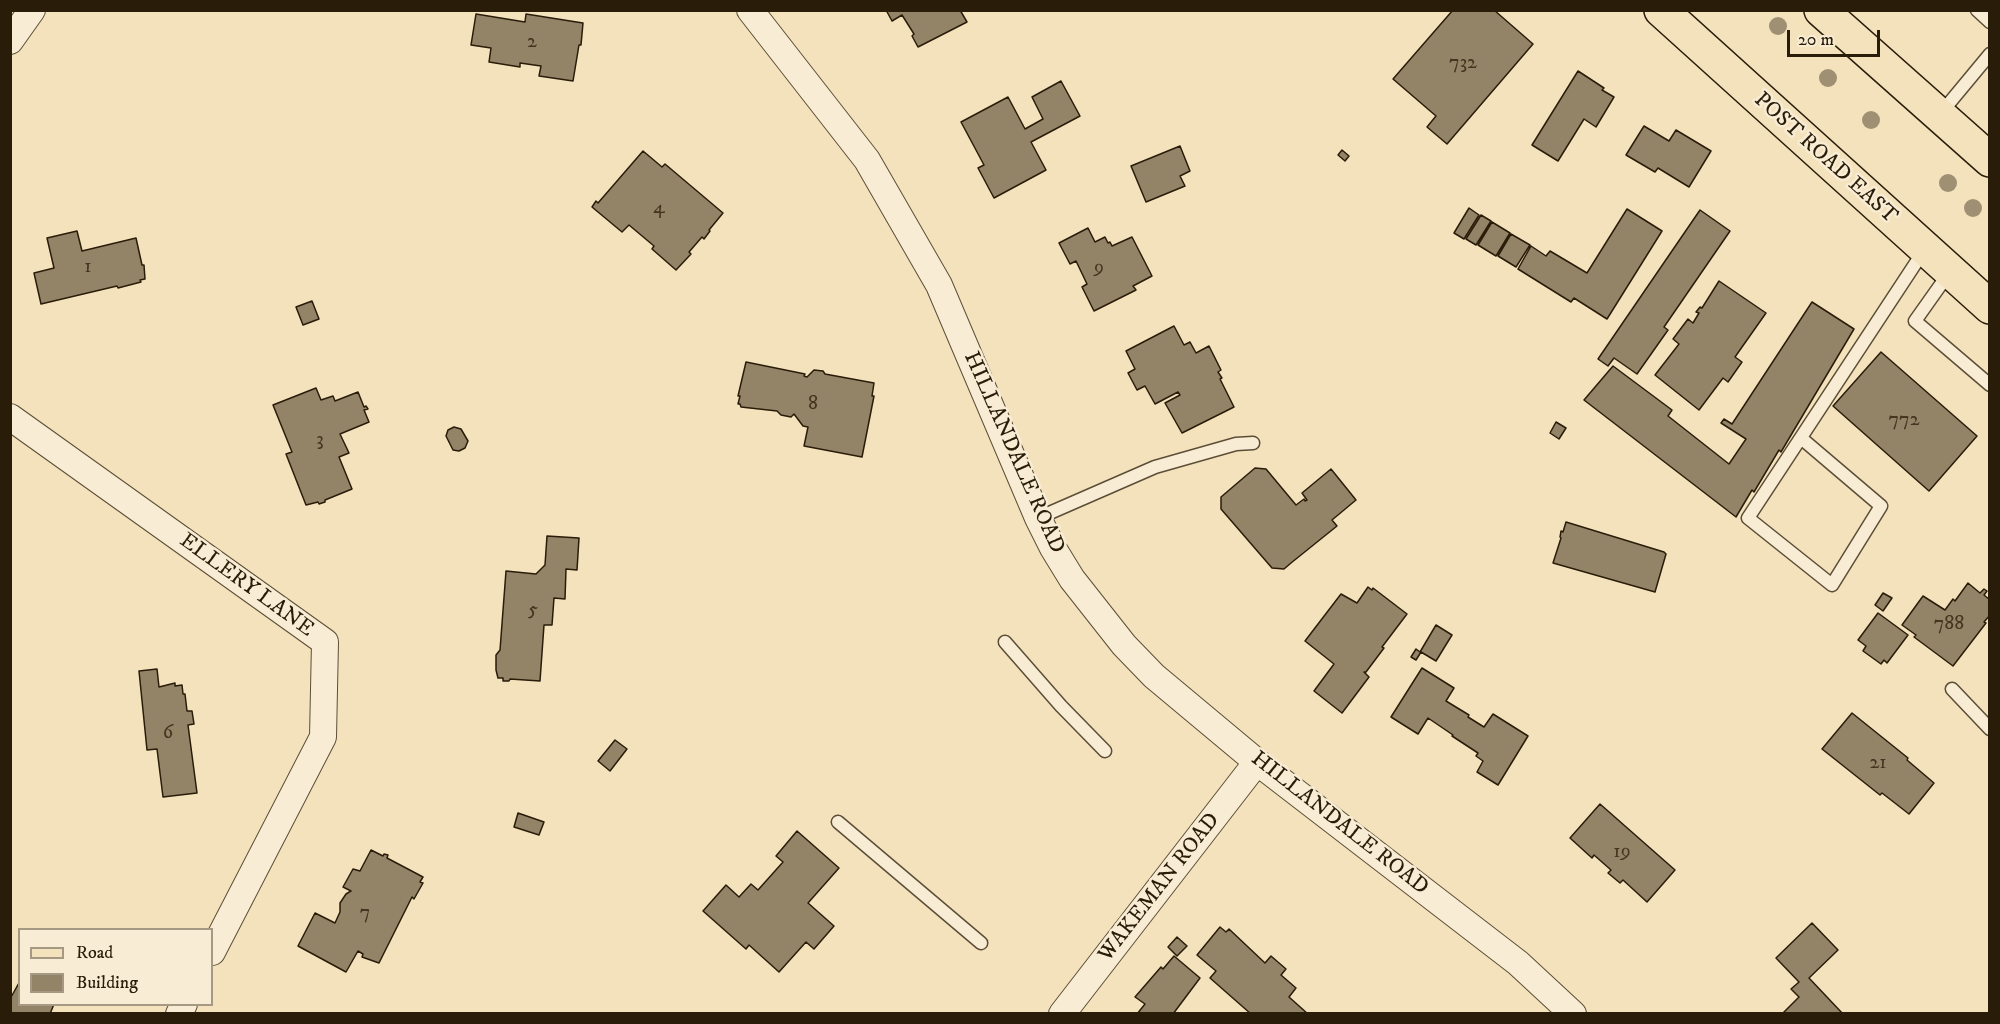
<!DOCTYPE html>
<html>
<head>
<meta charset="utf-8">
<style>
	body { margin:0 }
	#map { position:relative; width:2000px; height:1024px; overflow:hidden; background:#f4e2bd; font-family:"IM FELL DW Pica",serif }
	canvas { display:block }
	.frame { position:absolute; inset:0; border:12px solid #291c09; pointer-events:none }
	.legend { position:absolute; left:18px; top:928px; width:195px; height:78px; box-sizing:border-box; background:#f8ecd4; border:2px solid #a59983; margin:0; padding:8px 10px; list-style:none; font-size:18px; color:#291c09 }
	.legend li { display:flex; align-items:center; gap:12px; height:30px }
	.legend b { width:30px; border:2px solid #a59983 }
	.scale { position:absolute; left:1787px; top:30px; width:93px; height:27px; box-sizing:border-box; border:3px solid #291c09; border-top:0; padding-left:8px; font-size:18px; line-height:21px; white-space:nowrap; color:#291c09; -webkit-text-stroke:4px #f8ecd4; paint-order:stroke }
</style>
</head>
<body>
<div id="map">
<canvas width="2000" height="1024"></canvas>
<div class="frame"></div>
<ul class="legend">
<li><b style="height:8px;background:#f4e2bd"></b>Road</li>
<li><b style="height:16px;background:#938367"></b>Building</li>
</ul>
<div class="scale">20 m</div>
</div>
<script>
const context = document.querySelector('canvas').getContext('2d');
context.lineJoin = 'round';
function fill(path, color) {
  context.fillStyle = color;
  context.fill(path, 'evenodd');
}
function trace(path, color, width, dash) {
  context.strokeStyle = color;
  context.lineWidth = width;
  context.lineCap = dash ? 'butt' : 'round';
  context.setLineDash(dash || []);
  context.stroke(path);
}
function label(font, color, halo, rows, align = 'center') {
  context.font = font + ' "IM FELL DW Pica",serif';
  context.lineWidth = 5;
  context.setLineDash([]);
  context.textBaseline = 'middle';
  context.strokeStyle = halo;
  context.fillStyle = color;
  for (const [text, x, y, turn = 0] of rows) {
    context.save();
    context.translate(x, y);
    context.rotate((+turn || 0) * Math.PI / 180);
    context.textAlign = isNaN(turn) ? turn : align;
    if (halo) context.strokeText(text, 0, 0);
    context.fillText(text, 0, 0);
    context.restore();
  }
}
const building = new Path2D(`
	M886,10H960L967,22L918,47L912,36L914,34L902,15L892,21Z
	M1453,10H1494L1533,44L1447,144L1427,127L1436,116L1393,79Z
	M476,14L525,22L526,14L583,23L581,45H579L573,81L539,76L541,66L520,63V67L489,62L491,48L471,45Z
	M1578,71L1604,88L1602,90L1614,97L1596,127L1584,119L1558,161L1532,145Z
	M1061,81L1080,116L1031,142L1046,170L994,198L978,168L984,165L961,122L1008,97L1025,129L1043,119L1032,97Z
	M1644,126L1669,141L1676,130L1711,151L1689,187L1658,168L1655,172L1626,155Z
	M1180,146L1190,171L1180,176L1185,186L1146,202L1131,166Z
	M1342,150L1349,156L1345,161L1338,155Z
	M643,151L662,167L665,164L723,213L709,230L710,231L704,239L702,237L689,252L691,254L676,270L652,249L654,246L629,225L622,232L592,207L596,201L598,203Z
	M1469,208L1479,215L1464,239L1454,233Z
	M1627,209L1662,231L1607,319L1574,298L1571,302L1518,269L1531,246L1546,256L1550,251L1587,273Z
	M1700,210L1730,231L1664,327L1668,330L1637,374L1614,358L1608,366L1598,359Z
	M1481,215L1491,221L1476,245L1466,239Z
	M1492,222L1510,233L1496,256L1478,245Z
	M1088,228L1095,242L1105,237L1108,243L1110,242L1112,246L1132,237L1152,276L1133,286L1136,290L1094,311L1082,287L1087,284L1076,261L1070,264L1059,243Z
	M77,231L82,251L136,238L142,265H144L145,279L140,280L141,282L118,288L117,286L41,304L34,273L54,268L47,238Z
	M1511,234L1530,245L1516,267L1498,256Z
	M1719,281L1766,313L1735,357L1742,362L1728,382L1723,378L1699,410L1655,375L1679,344L1673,339L1688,319L1693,323L1699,313L1696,312L1700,307L1702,308Z
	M312,301L319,319L303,325L296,307Z
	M1812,302L1854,329L1781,452L1779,450L1754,492L1752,490L1736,517L1584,400L1613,366L1672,410L1668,416L1729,464L1746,439L1721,423L1724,419L1732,424Z
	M1174,326L1184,345L1190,342L1196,353L1209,346L1221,370L1218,372L1222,378L1220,379L1234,407L1182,433L1165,403L1180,395L1178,392L1155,404L1145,386L1137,390L1128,373L1135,369L1126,351Z
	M1881,352L1977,436L1929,491L1833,406Z
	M746,362L805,374L804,376L807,377L814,370L823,371L825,374L874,383L872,396H874L862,457L804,446L808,427L803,426L794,414L791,417L781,415L777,411L741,407L740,404H738L740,396H738Z
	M316,388L321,400L333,396L335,401L358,392L364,407L366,406L368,409L364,410L369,422L340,434L349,453L339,457L352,489L325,500V502L319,504L318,502L306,505L286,454L292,452L273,405Z
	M1556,422L1566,428L1559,439L1550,433Z
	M454,427L461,429L468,441L465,448L459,451L453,450L446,436L448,430Z
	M1255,468L1266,469L1296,505L1304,499L1305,501L1307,500L1302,493L1331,469L1356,500L1332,520L1337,526L1291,563L1284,569L1272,568L1221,509V497Z
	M1566,522L1664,552L1666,554L1655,592L1553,563L1561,538L1560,537L1561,531L1563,532Z
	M547,536L579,538L577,570L566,569L565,599L554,598L552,625H544L540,681L510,679L509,681H503V678H498L496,670V655L500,650L506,571L536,574L545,565Z
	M1968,583L1980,593L1984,589L1987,591L1984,595L1990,600V615L1984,622L1986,623L1953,666L1914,637L1916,635L1902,625L1923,596L1945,610L1953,599L1955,601Z
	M1368,587L1372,590L1373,588L1407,614L1382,647L1384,648L1366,672H1364L1369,677L1342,713L1314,691L1334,664L1305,641L1341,594L1357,603Z
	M1883,593L1892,598L1883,611L1875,605Z
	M1878,613L1908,635L1887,663L1884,660L1881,664L1863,651L1866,646L1858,640Z
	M1436,625L1452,635L1436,661L1421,652L1416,660L1411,657L1416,649L1420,652Z
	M1422,668L1454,688L1446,701L1469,715L1468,717L1484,727L1493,714L1528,736L1498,785L1477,772L1483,761L1476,756L1478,753L1452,736L1453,735L1428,718L1418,734L1391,717Z
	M157,669L159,687L175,683V686L182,685L183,694H185L187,711H192L194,724L188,725L197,793L163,797L157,749L147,750L139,671Z
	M1852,713L1908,758L1907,760L1934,783L1909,814L1882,793L1880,795L1822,749Z
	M615,740L627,749L610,771L598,761Z
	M1600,804L1675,870L1647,902L1623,880L1620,883L1608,873L1611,870L1594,855L1592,858L1570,838Z
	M518,813L544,822L539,835L514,827Z
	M797,831L839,868L808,903L834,926L814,949L806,942L779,972L749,945L746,949L703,911L726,885L739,897L751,884L758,890L783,862L776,856Z
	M371,850L383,856L384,854L388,855L387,858L423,877L420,882L423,883L414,899L412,897L379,963L362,957L363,954L358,951L346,972L298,946L315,913L335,923L340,912V903L346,894L351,891L343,887L353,869L360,871Z
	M1812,923L1838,950L1809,978L1843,1014H1782L1799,997L1791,989L1799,982L1776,958Z
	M1220,927L1226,932L1229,929L1265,963L1271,956L1286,969L1281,975L1296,988L1289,997L1308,1014H1251L1210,978L1216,971L1197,955Z
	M1177,937L1187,946L1177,956L1168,947Z
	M1174,956L1200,978L1173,1014H1137L1145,1004L1135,997L1161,967L1163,969Z
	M20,981V1004H54L50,1014H10V999Z`);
fill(building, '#938367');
trace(building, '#291c09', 1.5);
const lane = new Path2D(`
	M1977,10L1990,22
	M1941,113L1990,54
	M1949,273L1915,321L1990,385
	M1801,438L1881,506L1832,585L1748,518L1925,249
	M1038,518L1155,467L1236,444L1253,443
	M1005,642L1061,706L1105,751
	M1952,689L1990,729
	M838,822L981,943`);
const street = new Path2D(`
	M750,10L867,160L939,285L1038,518L1053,548L1072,579L1124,645L1154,676L1257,762L1518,963L1573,1014
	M10,41L32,10
	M10,417L325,642L323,737L212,952
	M179,1014L184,1004
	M1062,1014L1257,762`);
const primary = new Path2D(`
	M1661,10L1990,307
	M1821,10L1990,160`);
trace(lane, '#5c4e36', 15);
trace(street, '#5c4e36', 28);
trace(primary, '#291c09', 36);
trace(lane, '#f8ecd4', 12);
trace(street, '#f8ecd4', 26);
trace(primary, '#f4e2bd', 33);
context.fillStyle = '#a09073';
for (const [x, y] of [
	[1778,26],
	[1828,78],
	[1871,120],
	[1948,183],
	[1973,208]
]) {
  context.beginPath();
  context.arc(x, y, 9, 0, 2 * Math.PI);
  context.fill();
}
label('20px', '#443620', null, [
	["2",532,43],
	["732",1463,64],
	["4",659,209],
	["1",88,268],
	["9",1099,269],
	["8",813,405],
	["772",1904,421],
	["3",320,441],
	["5",533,611],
	["788",1949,625],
	["6",168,734],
	["21",1878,764],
	["19",1622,853],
	["7",365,914]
]);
label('22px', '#291c09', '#f8ecd4', [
	["POST ROAD EAST",1825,159,42],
	["HILLANDALE ROAD",1013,453,66],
	["ELLERY LANE",246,586,36],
	["HILLANDALE ROAD",1339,824,38],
	["WAKEMAN ROAD",1160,888,-52]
]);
</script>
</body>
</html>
